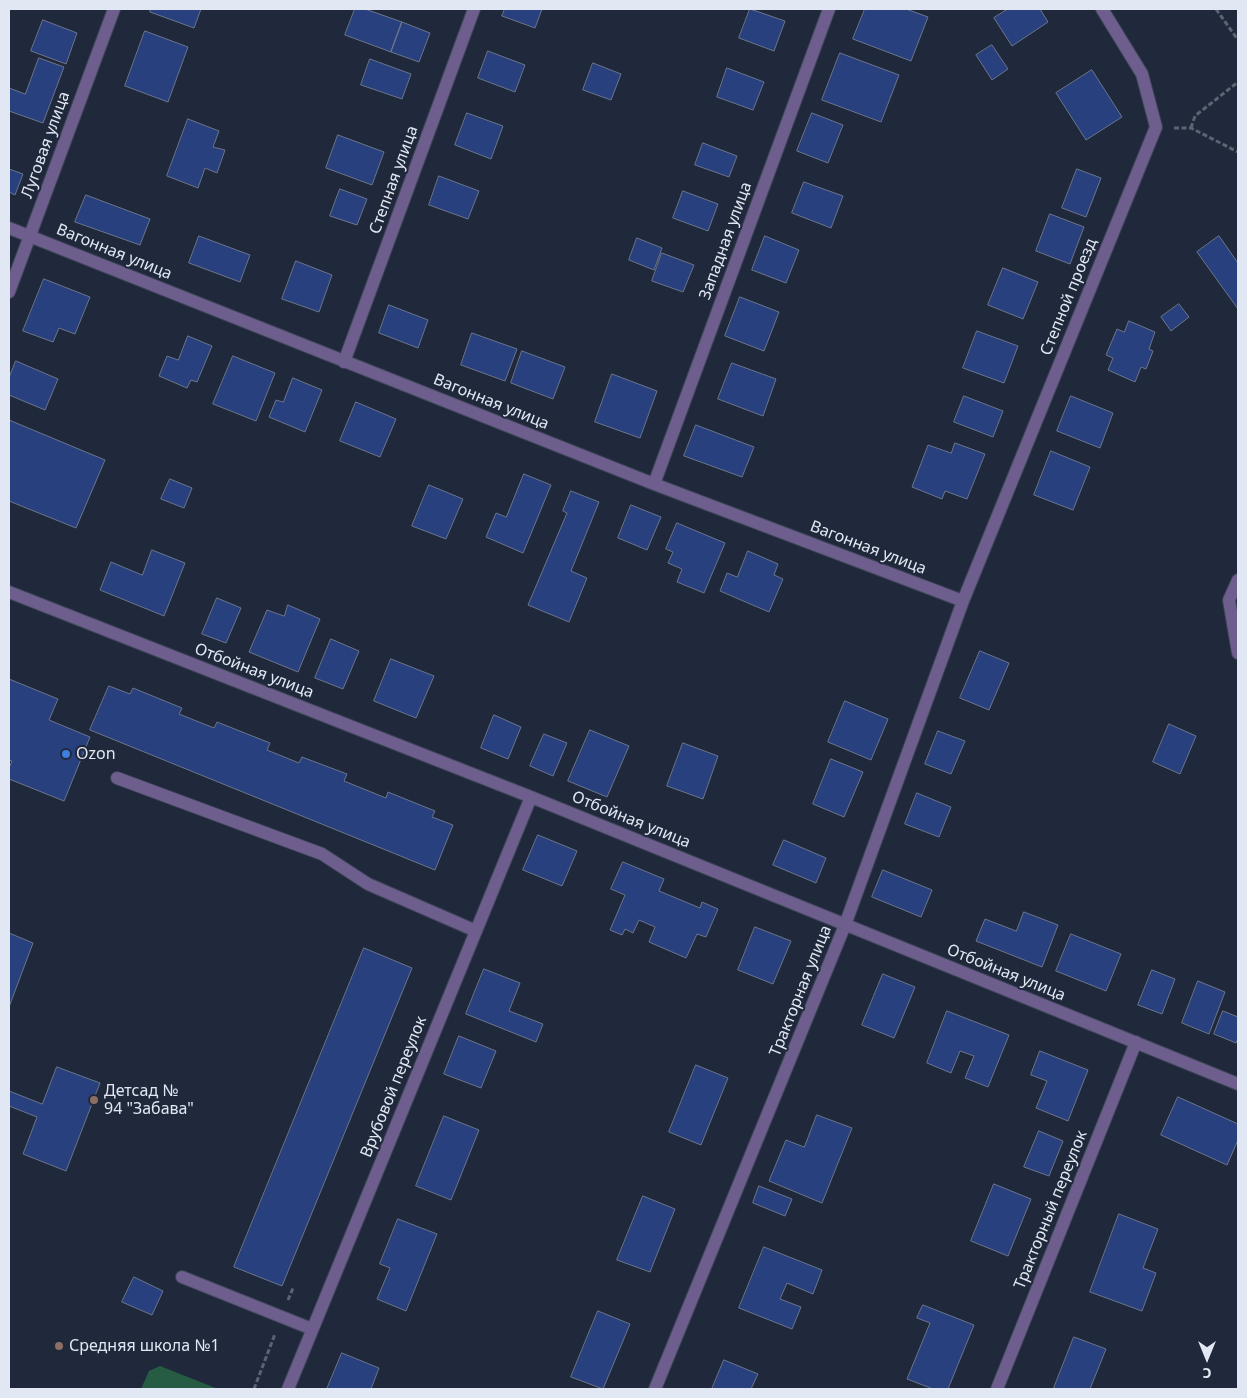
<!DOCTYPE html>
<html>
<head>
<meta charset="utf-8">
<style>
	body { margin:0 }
	#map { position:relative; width:1247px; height:1398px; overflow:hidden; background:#20293b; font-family:"Noto Sans",sans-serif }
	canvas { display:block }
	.frame { position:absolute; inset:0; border:10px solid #e1e7f3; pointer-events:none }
	.north { position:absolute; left:1182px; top:1333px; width:50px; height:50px; -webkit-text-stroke:4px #20293b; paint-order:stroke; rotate:180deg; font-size:14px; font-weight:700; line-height:20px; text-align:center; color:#e1e7f3 }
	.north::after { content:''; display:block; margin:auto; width:18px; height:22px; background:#e1e7f3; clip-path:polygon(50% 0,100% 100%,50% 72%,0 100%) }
</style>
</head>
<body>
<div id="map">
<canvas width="1247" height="1398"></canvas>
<div class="frame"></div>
<div class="north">С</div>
</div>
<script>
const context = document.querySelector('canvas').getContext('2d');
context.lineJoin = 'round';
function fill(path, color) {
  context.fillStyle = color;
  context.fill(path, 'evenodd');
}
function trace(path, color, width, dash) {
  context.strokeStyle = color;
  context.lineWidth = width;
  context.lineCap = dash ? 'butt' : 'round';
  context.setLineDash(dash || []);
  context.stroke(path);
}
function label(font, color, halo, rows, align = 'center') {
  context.font = font + ' "Noto Sans",sans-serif';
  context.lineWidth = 4;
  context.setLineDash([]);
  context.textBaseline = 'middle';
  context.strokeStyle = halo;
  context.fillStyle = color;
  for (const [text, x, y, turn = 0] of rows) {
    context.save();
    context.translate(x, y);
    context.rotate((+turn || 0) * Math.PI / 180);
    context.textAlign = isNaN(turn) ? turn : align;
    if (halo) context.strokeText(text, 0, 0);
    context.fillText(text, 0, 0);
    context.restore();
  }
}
fill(new Path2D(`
	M160,1366L218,1389H141L149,1371Z`), '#275c44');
const building = new Path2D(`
	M151,9H201L194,28L150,12Z
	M355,9H365L402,22L391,52L345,35Z
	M505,9H542L535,28L502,16Z
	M750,9L785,21L774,51L739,38Z
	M865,9H906L928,17L911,61L853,39Z
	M1008,9H1040L1048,22L1012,46L994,18Z
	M43,20L77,33L66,64L31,51Z
	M402,22L430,33L419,62L391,52Z
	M145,31L188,47L168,102L125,86Z
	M992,45L1008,69L992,80L976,55Z
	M488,51L525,65L515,92L478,78Z
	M840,53L899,75L881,122L822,100Z
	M39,58L64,67L43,123L9,111V88L25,94Z
	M370,59L411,74L402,99L361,85Z
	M593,63L621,74L611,100L583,90Z
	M727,68L764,82L753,110L717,97Z
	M1092,70L1122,117L1086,140L1056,93Z
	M467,113L503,126L491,159L455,145Z
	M812,113L843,125L828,163L797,151Z
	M188,119L219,131L213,147L225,150L217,173L205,168L198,188L167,176Z
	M338,135L384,152L372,185L326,168Z
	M703,143L737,156L729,177L695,165Z
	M9,169L23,174L15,195L9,192Z
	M1077,169L1101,178L1086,217L1062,208Z
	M439,176L479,191L468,219L429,205Z
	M804,182L843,196L831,228L792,213Z
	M340,189L367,199L357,225L330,216Z
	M683,191L718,204L708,231L673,218Z
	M86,195L150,219L140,245L75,222Z
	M1050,214L1084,227L1070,264L1036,251Z
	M199,236L250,255L240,282L189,263Z
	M765,236L799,250L786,283L752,270Z
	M1219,236L1238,263V309L1197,252Z
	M637,238L662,248L654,270L629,260Z
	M662,253L694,265L683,292L652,281Z
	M296,261L332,275L319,312L282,299Z
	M1003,268L1038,282L1023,319L988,305Z
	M44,279L90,297L75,334L59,328L53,342L23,331Z
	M740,297L779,312L764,351L725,336Z
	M1179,304L1189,317L1171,331L1161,317Z
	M389,305L428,320L418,348L379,333Z
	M1129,321L1155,332L1149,349L1153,351L1146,369L1141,367L1135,382L1108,370L1113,358L1106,355L1117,329L1124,332Z
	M977,331L1018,346L1004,383L963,368Z
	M472,333L517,349L505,381L461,365Z
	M188,336L212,346L197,382L191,380L187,388L159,376L167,356L178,360Z
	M522,351L565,367L553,399L511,383Z
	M233,356L275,373L256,421L213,404Z
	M16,361L58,379L45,410L9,395V378Z
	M732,363L776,379L763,416L718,399Z
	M612,374L657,391L640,438L595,422Z
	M293,378L322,390L305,432L269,417L276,400L283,402Z
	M964,396L1003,411L993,437L954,422Z
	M1071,396L1113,413L1100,448L1057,431Z
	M356,402L396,419L380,457L340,441Z
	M9,420L105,460L76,528L9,501Z
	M696,425L754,447L742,477L684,456Z
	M955,443L985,454L967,499L945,491L942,499L912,487L928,445L951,453Z
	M1051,451L1090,467L1073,510L1034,495Z
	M524,474L551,485L523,553L486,537L496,513L506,517Z
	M170,479L192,488L184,508L161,499Z
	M429,485L463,499L446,539L412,526Z
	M571,491L599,502L571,571L587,578L569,622L528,605L567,513L563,511Z
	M631,505L661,517L647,550L618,538Z
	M677,523L725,543L704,593L677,582L682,569L668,563L673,552L666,549Z
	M152,550L185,563L164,616L100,590L111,562L142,575Z
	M748,551L778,564L774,575L783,579L769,612L720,591L727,573L737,577Z
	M217,598L241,608L226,643L202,634Z
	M288,605L320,619L298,672L249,652L267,610L284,616Z
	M331,639L359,651L343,689L315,678Z
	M980,651L1009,663L989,710L960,698Z
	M391,659L434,676L416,718L374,701Z
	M9,679L58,699L49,720L90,737L64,801L9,779V768L12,761L9,760Z
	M109,686L130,694L133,688L182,708L179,714L214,728L217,722L270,743L267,750L299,763L302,757L347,774L344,781L386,798L388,792L435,811L432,817L453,825L435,870L90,730Z
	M845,701L888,719L871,760L828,742Z
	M494,715L521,727L508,759L481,748Z
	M1169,724L1196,736L1180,774L1153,762Z
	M590,730L629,746L607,797L568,781Z
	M938,731L965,741L951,774L925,764Z
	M544,734L567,743L553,776L530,766Z
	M683,743L718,756L703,799L667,786Z
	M831,759L863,772L844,817L813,804Z
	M917,793L951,807L939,837L905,824Z
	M538,835L577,851L562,886L523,870Z
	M784,840L826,858L816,883L773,865Z
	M623,862L664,879L659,891L700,908L702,902L718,909L706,937L697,934L686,958L649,942L655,927L639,920L633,933L625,929L622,935L610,930L625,895L611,889Z
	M883,870L932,890L921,917L872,897Z
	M1024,912L1058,925L1042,967L976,941L985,919L1016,931Z
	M755,927L791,941L773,984L738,970Z
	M9,933L33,943L9,1007Z
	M1071,934L1121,954L1106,991L1056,971Z
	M364,948L412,968L282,1286L234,1267Z
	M484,969L520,983L509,1011L543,1024L536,1042L466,1014Z
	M1152,970L1175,979L1162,1014L1138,1005Z
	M883,974L915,987L894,1038L862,1025Z
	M1198,981L1225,992L1209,1034L1182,1023Z
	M947,1011L1009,1035L988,1087L965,1078L974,1056L960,1051L951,1073L927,1063Z
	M1223,1011L1238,1017V1038L1236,1043L1214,1034Z
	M459,1036L496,1051L481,1088L444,1074Z
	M1040,1051L1088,1070L1068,1121L1036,1108L1047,1081L1031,1075Z
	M696,1065L728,1078L701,1145L669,1132Z
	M57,1067L100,1083L66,1171L23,1154L37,1117L9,1106V1091L42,1104Z
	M1178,1097L1238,1124V1140L1227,1165L1161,1135Z
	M817,1115L852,1128L822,1203L769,1181L786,1140L804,1147Z
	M444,1116L479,1130L451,1200L416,1186Z
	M1039,1131L1063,1141L1049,1176L1024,1167Z
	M994,1184L1031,1199L1008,1256L971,1241Z
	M759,1186L792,1199L785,1216L753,1203Z
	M643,1196L675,1209L650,1272L617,1260Z
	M1119,1214L1158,1229L1143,1268L1156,1273L1142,1311L1090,1292Z
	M398,1219L437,1234L406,1311L377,1299L390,1268L380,1264Z
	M764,1247L822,1270L813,1294L787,1283L780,1299L801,1307L792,1329L739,1308Z
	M134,1277L163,1291L152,1315L122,1302Z
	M923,1305L974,1325L948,1389H933L907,1379L930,1323L917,1318Z
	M598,1311L630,1324L603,1389L571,1377Z
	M1074,1337L1106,1349L1090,1389H1058L1054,1388Z
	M342,1353L379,1368L371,1389H327Z
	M724,1360L758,1374L751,1389H712Z`);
fill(building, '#28407d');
trace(building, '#6b758b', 1);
const service = new Path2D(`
	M117,778L322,854L368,884L476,931
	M182,1277L312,1329`);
const minor = new Path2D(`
	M9,228L654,484L963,601
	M9,292L114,9
	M344,362L474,9
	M654,484L829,9
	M1238,580L1229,600L1238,653
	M9,592L531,797L1238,1084
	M288,1389L531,797
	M655,1389L845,925L963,601L1156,127L1142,74L1102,9
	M997,1389L1136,1042`);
trace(service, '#3b4455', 14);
trace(minor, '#3b4455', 14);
trace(new Path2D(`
	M1216,9L1238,40
	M1174,128H1191L1238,152
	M1191,128L1195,116L1238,82
	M288,1300L293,1288
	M254,1389L275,1334`), '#5c6474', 3, [5, 2.5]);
trace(service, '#6d5e8e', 12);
trace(minor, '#6d5e8e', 12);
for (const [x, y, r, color] of [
	[66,754,5,"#3f7fe0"],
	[94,1100,5,"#8d6e63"],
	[59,1346,5,"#8d6e63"]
]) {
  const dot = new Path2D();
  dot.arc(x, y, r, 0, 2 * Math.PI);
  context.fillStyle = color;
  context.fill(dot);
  trace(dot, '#20293b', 2);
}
label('16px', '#e1e7f3', '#20293b', [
	["Луговая улица",46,145,-70],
	["Степная улица",394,180,-70],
	["Западная улица",726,241,-70],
	["Вагонная улица",114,252,22],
	["Степной проезд",1069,297,-68],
	["Вагонная улица",491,402,22],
	["Вагонная улица",868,548,21],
	["Отбойная улица",254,671,21],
	["Отбойная улица",631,820,22],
	["Отбойная улица",1006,973,22],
	["Тракторная улица",801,991,-68],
	["Врубовой переулок",394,1087,-68],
	["Тракторный переулок",1051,1210,-68]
]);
label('16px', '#e1e7f3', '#20293b', [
	["Ozon",76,754],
	["Детсад №",104,1091],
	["94 \"Забава\"",104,1109],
	["Средняя школа №1",69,1346]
], 'left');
</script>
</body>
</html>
